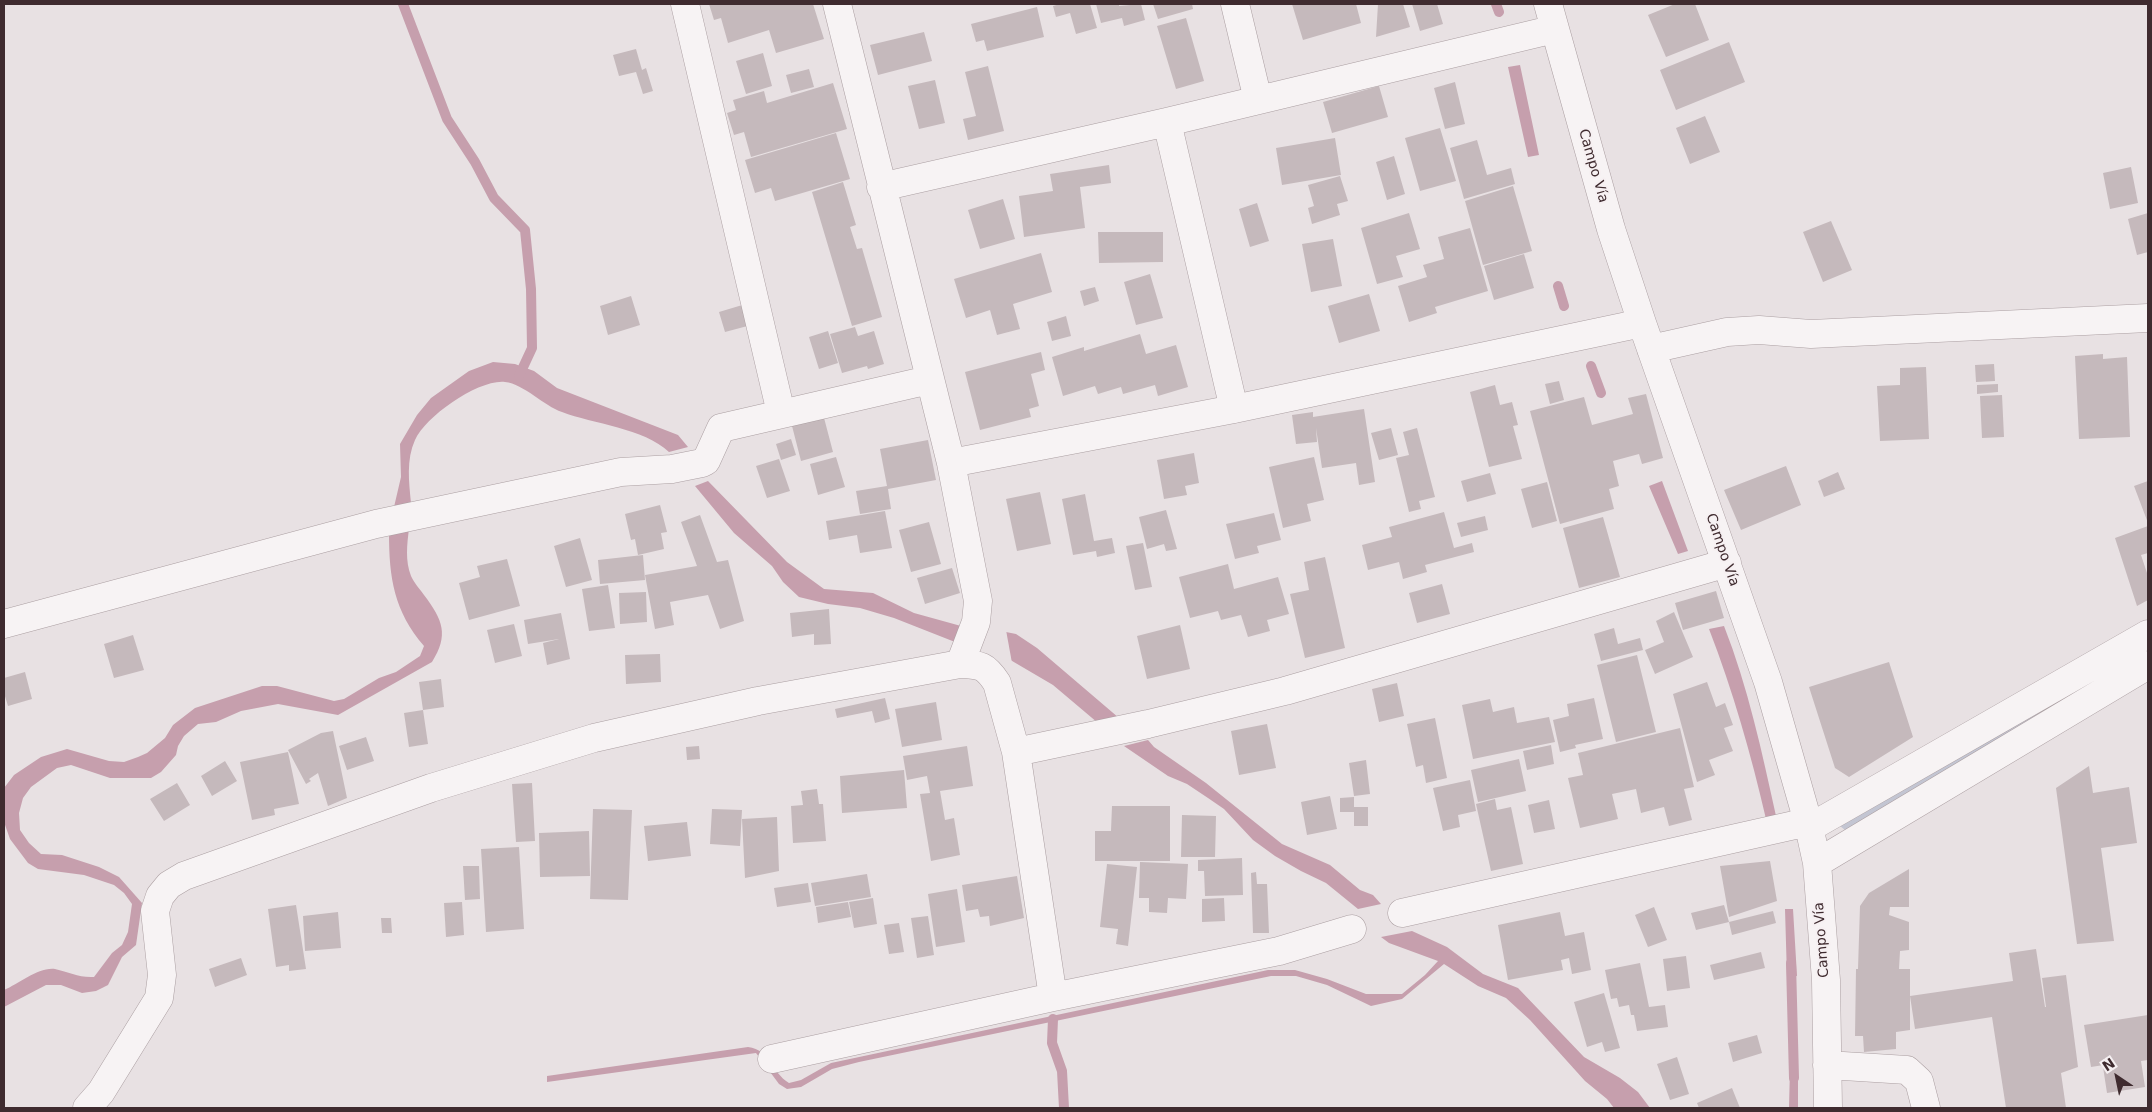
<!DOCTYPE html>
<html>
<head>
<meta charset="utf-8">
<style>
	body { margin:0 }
	#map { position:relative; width:2152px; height:1112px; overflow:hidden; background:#e8e1e3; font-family:"DejaVu Sans",sans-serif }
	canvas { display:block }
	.frame { position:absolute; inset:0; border:5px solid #3f2b2f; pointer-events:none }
	.north { position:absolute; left:2092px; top:1052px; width:50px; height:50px; -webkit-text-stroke:4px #f6f0f2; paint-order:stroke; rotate:326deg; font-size:14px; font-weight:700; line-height:20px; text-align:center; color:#3f2b2f }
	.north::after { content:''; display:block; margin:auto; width:18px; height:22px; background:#3f2b2f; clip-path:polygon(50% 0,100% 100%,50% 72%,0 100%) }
</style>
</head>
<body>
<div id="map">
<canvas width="2152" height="1112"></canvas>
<div class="frame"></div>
<div class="north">N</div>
</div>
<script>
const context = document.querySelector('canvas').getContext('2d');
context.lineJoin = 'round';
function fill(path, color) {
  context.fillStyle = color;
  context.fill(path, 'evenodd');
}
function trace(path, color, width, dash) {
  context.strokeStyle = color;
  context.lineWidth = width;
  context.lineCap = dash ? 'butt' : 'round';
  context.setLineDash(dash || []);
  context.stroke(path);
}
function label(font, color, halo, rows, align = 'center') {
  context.font = font + ' "DejaVu Sans",sans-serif';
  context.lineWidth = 4;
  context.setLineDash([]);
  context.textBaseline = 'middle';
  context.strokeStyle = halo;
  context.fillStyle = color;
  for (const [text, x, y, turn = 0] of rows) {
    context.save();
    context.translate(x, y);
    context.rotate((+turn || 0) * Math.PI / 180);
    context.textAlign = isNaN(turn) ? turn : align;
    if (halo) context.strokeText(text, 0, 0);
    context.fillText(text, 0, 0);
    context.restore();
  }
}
fill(new Path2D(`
	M2144,651L2142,655L1845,830L1840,826Z`), '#c3c5d2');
fill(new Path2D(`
	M1520,65L1539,155L1528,157L1508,67Z
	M493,362L515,364L534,371L557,388L678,435L688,447L669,452C644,428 593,424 562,412C544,406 524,384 505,382C479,379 426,416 415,440C406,460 409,482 411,503L394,507L401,477L400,444L417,415L431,398L469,371Z
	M708,481L787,562L824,589L873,593L914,613L961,626L955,642L894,618L860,608L828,604L799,597L783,582L772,566L734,533L695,486Z
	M1662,481L1688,551L1678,554L1649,486Z
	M409,529C407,544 405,561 411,576C414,583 420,589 424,595C443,620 449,635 432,662L338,715L278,704L241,711L216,722L198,724L184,736L178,746L176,755L161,772L151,778H110L71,765L57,768L31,787L23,798L19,813L20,830L29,843L41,854L62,855L99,867L119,877L142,903L136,945L122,957L108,985L96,991L82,993L61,985H46L4,1007V990C19,984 38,967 55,969C69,972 79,978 94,977L112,953L122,945L128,932L132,904L124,893L114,885L84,875L38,869L28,863L10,839L4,822V788L14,775L41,757L67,749L109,761L124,762L138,757L147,753L165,738L173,725L195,708L262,686H277L334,701L344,699L379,678L396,672L420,656L424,646C394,611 389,578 389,533Z
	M1724,626C1748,687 1762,752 1776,816L1766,819C1751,754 1733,691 1709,629Z
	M986,628L1016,634L1037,648L1119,718L1098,723L1053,685L1007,658Z
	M1148,740L1154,747L1206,783L1282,844L1330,865L1360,890L1373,895L1381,904L1358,909L1326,883L1301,871L1275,856L1253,840L1224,809L1208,798L1187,784L1168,776L1124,746Z
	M1785,909H1793L1797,976L1787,977Z
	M1412,931L1447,947L1483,974L1518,988L1584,1057L1620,1078L1638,1092L1650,1108H1614L1607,1099L1585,1081L1530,1020L1506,998L1478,986L1444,964L1402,999L1371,1006L1327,985L1296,976H1271L859,1062L832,1069L801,1087L787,1089L779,1084L756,1053L547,1082V1076L748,1047C771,1050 771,1072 789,1083L801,1080L831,1063L1268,970H1295L1327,979L1366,994H1402L1425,975L1438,961L1389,943L1381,937Z
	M1798,1066V1108H1789L1790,1067Z`), '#c69fad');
fill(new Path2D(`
	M986,625L1006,630L1012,663L979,650Z`), '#e8e1e3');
trace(new Path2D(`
	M403,4L447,119L475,162L494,198L525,230L531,289L532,348L519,376
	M1496,4L1499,12
	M1558,286L1564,306
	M1591,366L1601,393
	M1791,963L1794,1078
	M1053,1019L1052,1043L1062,1071L1064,1108`), '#c69fad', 10);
fill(new Path2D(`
	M709,4H813L824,39L776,53L769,30L728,43L721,18L714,20Z
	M1060,4H1090L1097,28L1076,34L1070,13L1056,17L1053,6Z
	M1096,4H1119V6L1141,4L1145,20L1124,26L1122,18L1101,23Z
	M1153,4H1192L1193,9L1158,19Z
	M1292,4H1356L1361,23L1303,40Z
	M1378,4H1403L1410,27L1376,37Z
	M1412,4H1437L1443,24L1420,31Z
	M1675,4H1695L1709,40L1666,57L1648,15Z
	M1037,7L1044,37L987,51L984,40L976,42L971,24Z
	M1186,18L1204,81L1176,89L1157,26Z
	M924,32L932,61L878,75L870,45Z
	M1729,42L1745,82L1676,110L1660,70Z
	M636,49L642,70L646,68L653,91L643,94L636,72L619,76L613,55Z
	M763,53L772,86L746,94L736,61Z
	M988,66L1004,131L968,140L963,119L976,116L965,72Z
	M809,69L814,87L791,93L786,75Z
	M935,80L945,123L919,129L908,86Z
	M1455,82L1465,124L1445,129L1434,88Z
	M833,83L847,129L751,157L744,132L734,135L727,113L736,110L733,100L764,91L767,103Z
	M1379,86L1388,117L1332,133L1323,102Z
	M1705,116L1720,152L1690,164L1676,128Z
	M1440,128L1456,181L1420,191L1405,138Z
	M836,133L850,179L775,201L771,188L755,193L745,160Z
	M1335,138L1341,175L1282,185L1276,148Z
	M1477,140L1487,175L1511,168L1515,184L1464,199L1450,148Z
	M1394,156L1405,194L1387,200L1376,162Z
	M1109,165L1111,183L1080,187L1085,228L1024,237L1019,196L1053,191L1050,174Z
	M2131,167L2138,203L2110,209L2103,173Z
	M1340,176L1348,201L1337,204L1340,215L1312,224L1308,208L1314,206L1308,185Z
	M843,182L856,225L850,227L857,249L862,248L882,317L852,326L812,192Z
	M1513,186L1532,251L1483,265L1465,201Z
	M1003,199L1015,239L980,249L968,210Z
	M1257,203L1269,241L1250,247L1239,209Z
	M1409,213L1420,249L1396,256L1403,277L1377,284L1361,228Z
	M2148,213V252L2137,255L2128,219Z
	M1831,221L1852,270L1823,282L1803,232Z
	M1470,228L1488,291L1435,307L1437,313L1409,322L1398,286L1427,277L1423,265L1444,259L1438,237Z
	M1098,232H1163V262L1099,263Z
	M1333,239L1342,286L1311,292L1302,244Z
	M1041,253L1052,292L1013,304L1020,329L997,335L990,310L966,318L954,279Z
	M1524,254L1534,288L1494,300L1484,266Z
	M1150,274L1163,318L1136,325L1124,282Z
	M1095,287L1099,301L1084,306L1080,291Z
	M1369,294L1380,331L1339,343L1328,306Z
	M631,296L640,325L608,335L600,306Z
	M749,303L755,324L725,332L719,312Z
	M1066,316L1071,336L1052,341L1047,322Z
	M855,327L858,336L874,331L884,364L868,369L867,366L842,373L830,334Z
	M828,331L838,363L819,369L809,337Z
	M1140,334L1146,354L1176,345L1188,387L1158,396L1155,385L1123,394L1121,387L1098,394L1095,386L1063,396L1052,357L1084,347V351Z
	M1041,352L1045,370L1031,374L1039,406L1029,409L1031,417L980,430L965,372Z
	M2103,354V359L2127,357L2130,437L2079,439L2075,356Z
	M1994,364L1995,381L1976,382L1975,365Z
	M1926,367L1929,439L1880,441L1877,386L1900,385V368Z
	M1559,381L1564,400L1550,404L1545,384Z
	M1998,384V392L1977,394V385Z
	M1495,385L1500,405L1512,402L1518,425L1513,426L1522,459L1489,467L1470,392Z
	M1646,394L1663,458L1642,464L1639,454L1613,461L1619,486L1609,489L1614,509L1560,524L1530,411L1584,397L1592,425L1633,414L1628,398Z
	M2002,395L2004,437L1982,438L1980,396Z
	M1364,409L1375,482L1359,485L1356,463L1322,468L1316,428L1317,442L1296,444L1292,415L1313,412V417Z
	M823,414L833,452L801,461L791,422Z
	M1391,428L1398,455L1379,460L1371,433Z
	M1417,428L1435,497L1419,501L1421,509L1409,512L1396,458L1409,455L1403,432Z
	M791,439L796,455L781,460L776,444Z
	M928,440L936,480L888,489L891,509L860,514L856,491L887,486L880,449Z
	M1194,453L1199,483L1185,486L1187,495L1164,499L1157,460Z
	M836,457L845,487L818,495L810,464Z
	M1314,457L1324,500L1307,504L1311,521L1283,528L1269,467Z
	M779,459L790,491L767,498L756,466Z
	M1786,466L1801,505L1741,530L1724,490Z
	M1838,472L1845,489L1824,497L1818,481Z
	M1490,473L1496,494L1467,502L1461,481Z
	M2148,481V523L2134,486Z
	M1547,482L1557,521L1532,528L1521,489Z
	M1040,492L1051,544L1017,551L1006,499Z
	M1085,494L1094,541L1112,538L1115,553L1097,557L1096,551L1073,555L1062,499Z
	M660,505L667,532L661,533L664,549L638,555L635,539L631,540L625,514Z
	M1166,510L1177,549L1166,551L1164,544L1147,549L1139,517Z
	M885,511L892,548L860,553L857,535L829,540L826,521Z
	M1444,512L1454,548L1472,543L1474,552L1425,565L1427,572L1403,579L1399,562L1368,570L1362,545L1392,537L1389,527Z
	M1274,513L1281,540L1257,546L1259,553L1235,559L1226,524Z
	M700,515L717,562L728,560L744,621L720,629L708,595L670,602L674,625L655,629L645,575L697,566L681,522Z
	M1485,516L1488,530L1461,537L1457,523Z
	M1603,517L1620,577L1579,588L1563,528Z
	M929,522L941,564L911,572L899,530Z
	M2148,526V553L2141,555L2148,576V600L2137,606L2115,538Z
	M580,538L592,580L566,587L554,546Z
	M1143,543L1152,587L1135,590L1126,546Z
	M643,555L645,580L600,584L598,560Z
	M1325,557L1345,648L1305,658L1290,594L1309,590L1304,562Z
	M507,559L520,606L469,620L459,583L480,577L477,566Z
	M1228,564L1234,589L1278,577L1289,614L1267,620L1270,631L1248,637L1241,615L1221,620L1218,611L1190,618L1179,577Z
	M952,568L960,593L925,604L917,578Z
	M1442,584L1450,614L1417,623L1409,593Z
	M608,585L615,628L589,631L582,589Z
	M1716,591L1724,618L1683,630L1675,603Z
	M646,592L647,622L620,624L619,593Z
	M829,609L831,644L814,645V634L792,637L790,613Z
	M1674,612L1693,657L1655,674L1645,650L1664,642L1656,621Z
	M561,613L570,659L547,665L543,643L559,639L528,644L524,620Z
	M514,624L522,656L495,663L487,630Z
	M1180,625L1190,669L1147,679L1137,636Z
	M1614,628L1618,644L1640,638L1643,650L1601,661L1594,634Z
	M133,635L144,670L114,678L104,644Z
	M660,654L661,682L626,684L625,655Z
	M1637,655L1656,732L1616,742L1597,665Z
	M1889,662L1913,737L1849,777L1835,768L1809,687Z
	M25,672L32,699L8,706L4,693V678Z
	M441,679L444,707L423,710L428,744L409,747L404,713L423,710L419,682Z
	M1707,682L1716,707L1725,703L1733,725L1724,728L1733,751L1709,760L1715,775L1697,782L1673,694Z
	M1397,683L1404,716L1379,722L1372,689Z
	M885,698L890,719L875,723L872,711L837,718L835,709Z
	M1594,698L1603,739L1575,745L1576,748L1560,752L1553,720L1569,716L1567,704Z
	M1490,699L1493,712L1514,707L1517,723L1549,717L1555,742L1473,759L1462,705Z
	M936,702L942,740L902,747L895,709Z
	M1435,718L1447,778L1426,783L1423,765L1416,767L1407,724Z
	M1267,724L1276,768L1239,775L1231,731Z
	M1680,728L1694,787L1684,789L1692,820L1669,826L1664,807L1641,813L1636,789L1612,794L1618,819L1580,828L1568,778L1583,775L1578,753Z
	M333,731L347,798L328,806L318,773L309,779L311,781L306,784L288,750L321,733Z
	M366,737L374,761L347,770L339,746Z
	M1551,745L1554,764L1527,770L1523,751Z
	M699,746L700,759L687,760L686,747Z
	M967,746L973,786L940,791L945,820L954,818L960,855L931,861L920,794L930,793L927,776L907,780L903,756Z
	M288,752L299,804L274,809L275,815L252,820L240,762Z
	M1519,759L1526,791L1478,802L1471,770Z
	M1366,760L1370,794L1354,796L1349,763Z
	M225,761L237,781L212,796L201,776Z
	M2089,766L2093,793L2129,787L2137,843L2101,848L2114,941L2077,944L2056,788Z
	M904,770L907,808L842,813L840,776Z
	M1470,780L1476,811L1458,815L1460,827L1443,831L1433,788Z
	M177,783L190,805L164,821L150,799Z
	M532,783L535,841L516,842L512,784Z
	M817,789L819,804H823L826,841L793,843L791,806L803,805L801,791Z
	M1330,796L1337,829L1307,835L1301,802Z
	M1354,797V807H1368V826H1354V812H1340V798Z
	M1495,799L1497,810L1511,807L1523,864L1491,871L1476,804Z
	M1549,800L1555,829L1534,833L1528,805Z
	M1112,806H1170V861H1095V831H1111Z
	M593,809L632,810L628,900L590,899Z
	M712,809L742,810L740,846L710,844Z
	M1182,815L1216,816L1215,857H1181Z
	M777,817L779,871L745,878L742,819Z
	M687,822L691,856L648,861L644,826Z
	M589,831L590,876L540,877L539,833Z
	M519,847L524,929L486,932L481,849Z
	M1242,858L1243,895L1205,896L1204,871H1198V860Z
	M1770,861L1777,901L1729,917L1720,866Z
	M1140,862L1188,864L1186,899L1168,898L1167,913L1149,912V898H1139Z
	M1107,864L1137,867L1128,946L1116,944L1118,929L1100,927Z
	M463,866H479L480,899L465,900Z
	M1909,869V907H1890L1889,915L1909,922V950L1900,951L1899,969H1910V996L2013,981L2009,953L2036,949L2045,1007H2046L2042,978L2066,975L2078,1067L2061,1073L2066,1108H2006L1992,1017L1915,1029L1910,996V1030L1896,1032V1049L1864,1052L1863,1036H1855L1856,969H1858L1860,906L1869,893Z
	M1256,872L1257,884H1267L1269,933H1253L1251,873Z
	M867,874L871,897L815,906L811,883Z
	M1017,876L1024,918L990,926L989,916L980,917L978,909L966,911L962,885Z
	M808,883L811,902L777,907L774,888Z
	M957,889L965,942L936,947L928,894Z
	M873,898L877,924L854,928L849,902Z
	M1224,898L1225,921L1202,922V899Z
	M462,902L464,935L446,937L444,903Z
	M848,902L851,917L818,923L816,907Z
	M296,905L306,969L289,971V965L276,967L268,909Z
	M1724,905L1729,922L1773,911L1776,923L1732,935L1729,922L1696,930L1691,913Z
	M1654,907L1667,940L1648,947L1635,915Z
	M338,912L341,948L305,951L303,916Z
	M1560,912L1565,936L1584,932L1591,970L1572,974L1569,958L1561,960L1563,970L1508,980L1498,925Z
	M928,916L934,955L917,958L911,918Z
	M381,918H391L392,933H382Z
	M899,923L904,952L889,954L884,925Z
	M1761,952L1765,968L1714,980L1710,965Z
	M1686,956L1690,988L1667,991L1663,959Z
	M241,958L247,975L215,987L209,969Z
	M1640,963L1649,1007L1665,1005L1668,1027L1637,1031L1634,1015H1631L1629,1005L1619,1007L1617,998L1611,999L1605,970Z
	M1604,993L1620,1048L1605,1052L1602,1042L1587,1047L1574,1002Z
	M2148,1015V1060L2141,1061L2145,1087L2107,1093L2103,1067L2110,1066V1064L2091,1067L2084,1025Z
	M1757,1035L1762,1053L1733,1062L1728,1043Z
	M1677,1057L1689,1094L1670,1100L1657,1064Z
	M1732,1088L1740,1108H1699L1697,1103Z`), '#c5b9bc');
const minor = new Path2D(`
	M685,4L781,413
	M837,4L951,463L978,601L976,622L960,664C981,665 985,665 997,683L1016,752L1053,997
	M1235,4L1258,100
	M1548,4L1611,229L1642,323L1768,682L1808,822L1817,863L1826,980L1828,1108
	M1167,122L1234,409
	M881,187L1167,122L1555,29
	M1651,349L1727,332L1759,330L1811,334L2148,318
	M951,463L1234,409L1642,323
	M4,624L376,524L621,472L672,469L702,463L706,461L721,428L929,380
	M1016,752L1148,724L1285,691L1727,563
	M1809,828L2148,634
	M1817,863L2148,665
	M1402,913L1808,822
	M772,1059L1053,997L1279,951L1352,929
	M1827,1065L1907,1070L1919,1081L1926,1108
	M87,1108L101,1092L159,998L162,975L155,911L160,896L169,885L184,876L431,788L594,738L758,701L960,664`);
trace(minor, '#ab9fa2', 29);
trace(minor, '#f7f3f4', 28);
label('14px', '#3f2b2f', '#f6f0f2', [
	["Campo Vía",1593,166,74],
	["Campo Vía",1722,550,71],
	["Campo Vía",1822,940,-94]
]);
</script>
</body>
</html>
